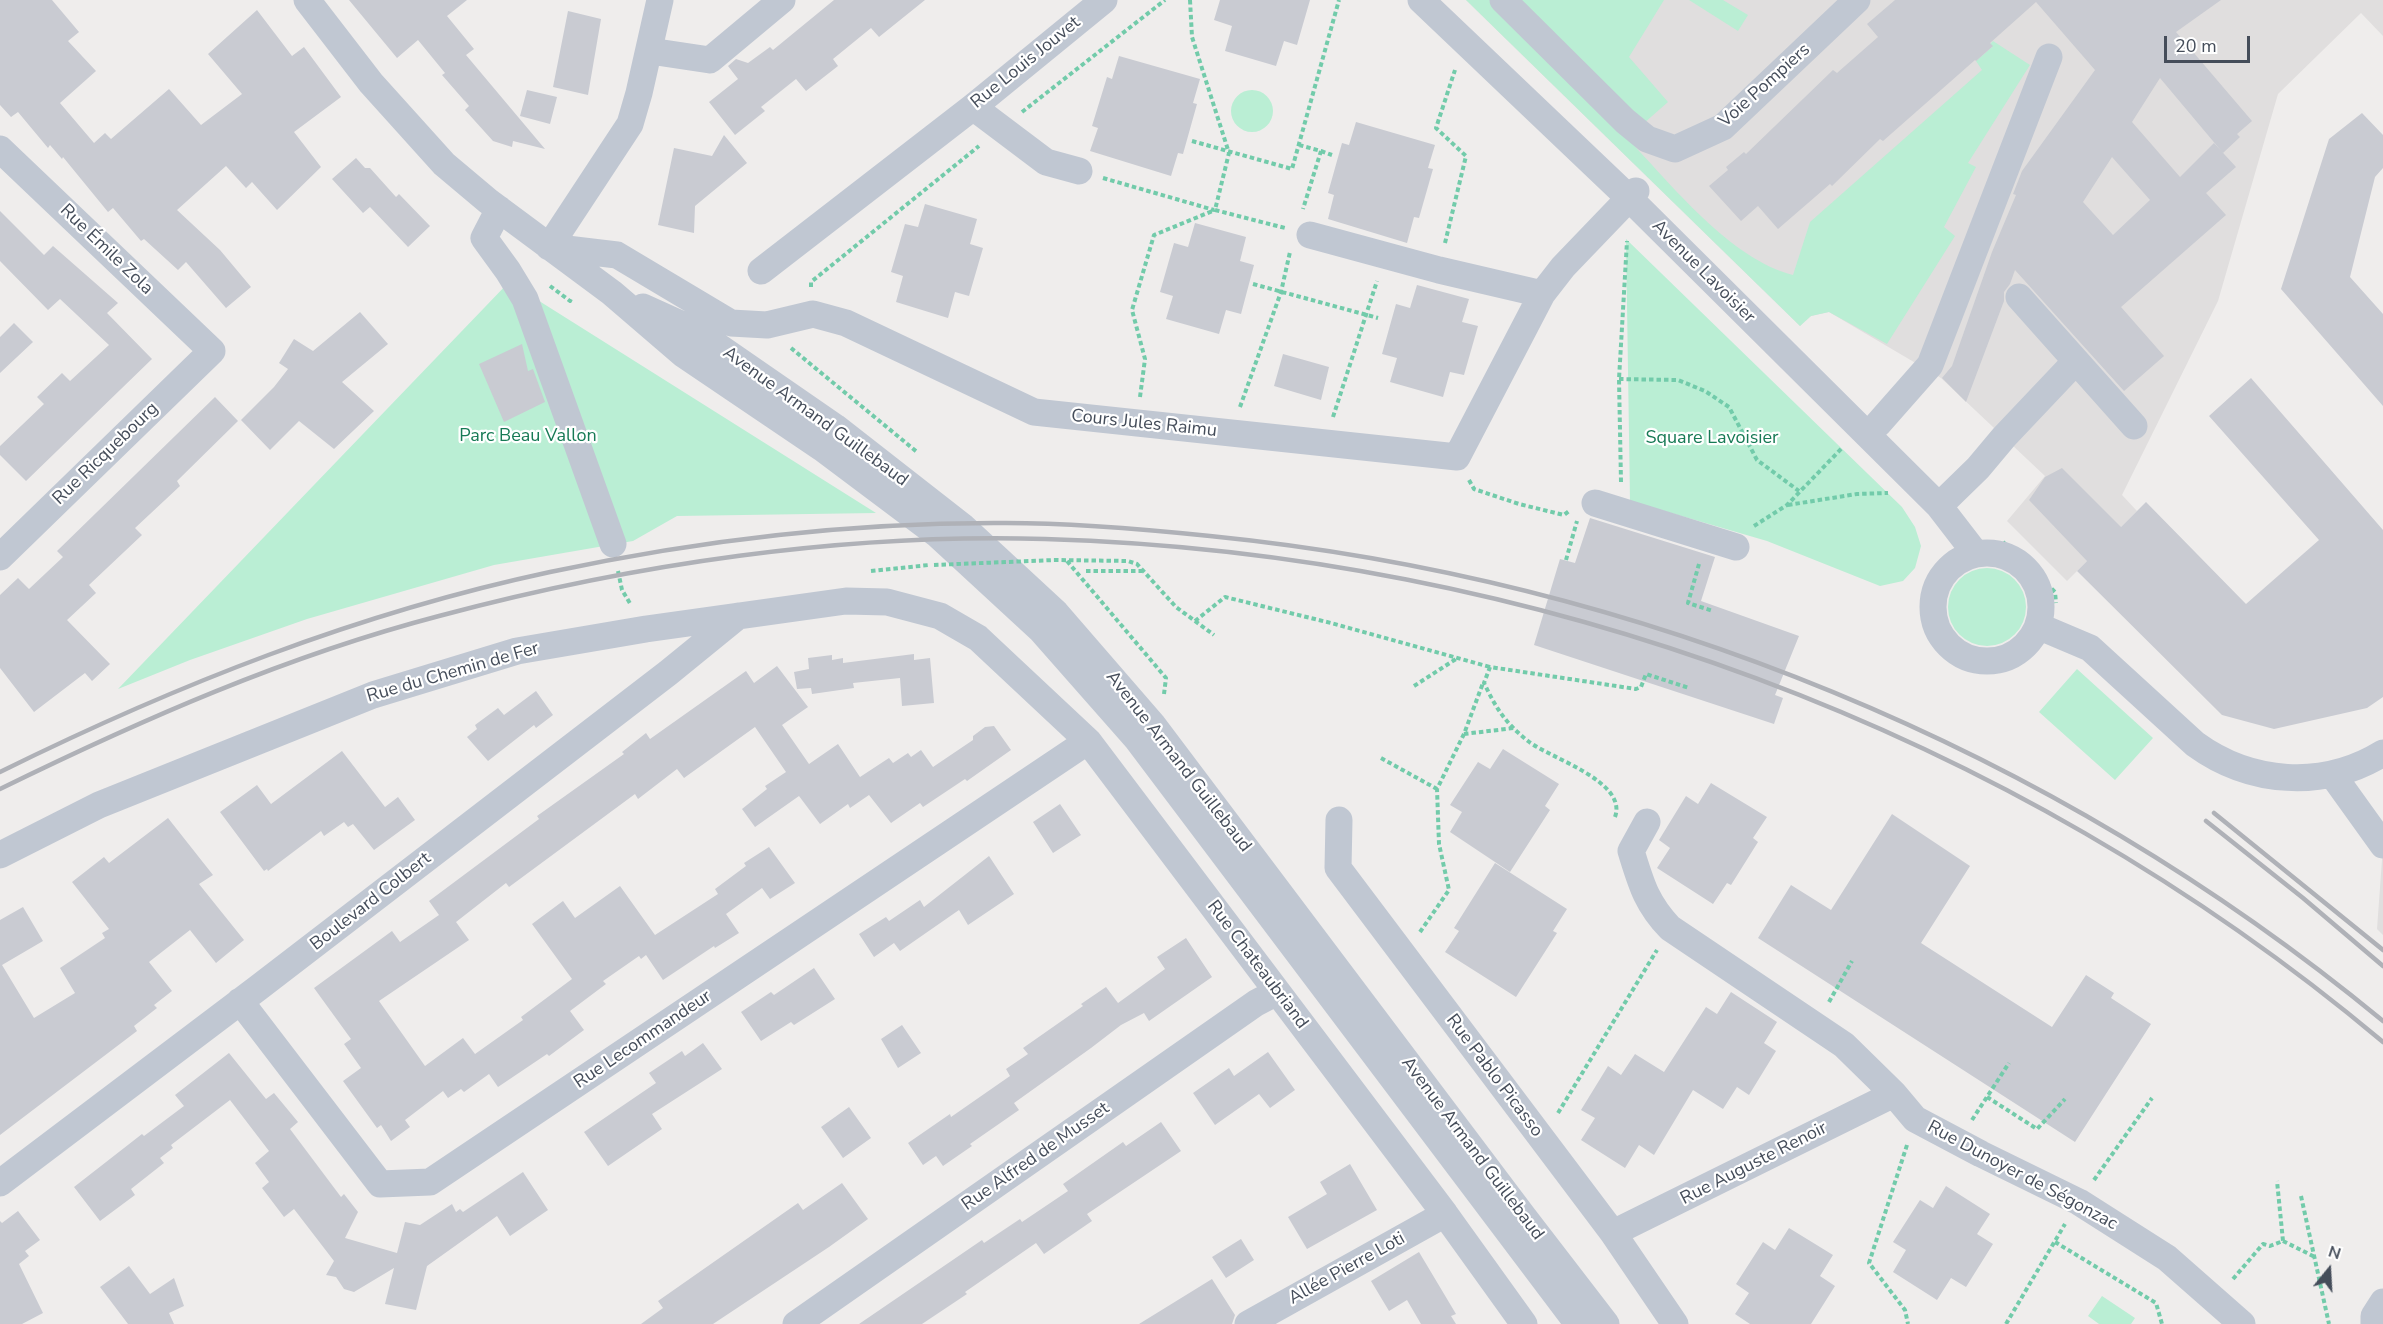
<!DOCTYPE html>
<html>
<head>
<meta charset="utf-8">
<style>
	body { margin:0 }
	#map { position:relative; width:2383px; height:1324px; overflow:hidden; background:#efedec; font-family:"Nunito Sans",sans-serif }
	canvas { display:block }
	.north { position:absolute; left:2299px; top:1240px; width:60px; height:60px; -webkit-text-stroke:4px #fff; paint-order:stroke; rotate:18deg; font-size:16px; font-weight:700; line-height:24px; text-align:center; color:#454d5a }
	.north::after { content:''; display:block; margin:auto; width:21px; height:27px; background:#454d5a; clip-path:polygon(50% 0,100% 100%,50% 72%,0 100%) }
	.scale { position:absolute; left:2164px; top:36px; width:86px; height:27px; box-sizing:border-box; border:3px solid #454d5a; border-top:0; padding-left:8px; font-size:18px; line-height:21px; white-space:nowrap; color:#454d5a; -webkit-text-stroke:4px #fff; paint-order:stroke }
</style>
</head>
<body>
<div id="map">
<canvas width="2383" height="1324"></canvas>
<div class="north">N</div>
<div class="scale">20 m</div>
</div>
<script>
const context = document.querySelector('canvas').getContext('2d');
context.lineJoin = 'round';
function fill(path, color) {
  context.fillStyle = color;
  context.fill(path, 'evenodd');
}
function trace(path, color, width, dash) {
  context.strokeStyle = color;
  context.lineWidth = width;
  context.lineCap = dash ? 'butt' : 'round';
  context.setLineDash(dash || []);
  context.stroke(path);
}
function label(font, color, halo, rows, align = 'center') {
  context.font = font + ' "Nunito Sans",sans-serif';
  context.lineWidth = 4.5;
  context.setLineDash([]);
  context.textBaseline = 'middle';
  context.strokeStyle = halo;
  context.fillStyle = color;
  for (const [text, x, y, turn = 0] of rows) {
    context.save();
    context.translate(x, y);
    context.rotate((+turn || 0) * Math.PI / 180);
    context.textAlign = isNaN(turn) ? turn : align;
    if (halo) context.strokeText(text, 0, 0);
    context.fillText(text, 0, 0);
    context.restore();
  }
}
fill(new Path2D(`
	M1466,0H2383V36L2361,13L2278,94L2218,301L2122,495L2137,511L2067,581L2007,521L2045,476L1941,378L1829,312L1811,316L1800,326Z
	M2383,846V935L2377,929Z`), '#e0dede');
fill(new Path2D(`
	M1466,0H1664L1629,57L1668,102L1627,138C1671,184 1730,259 1793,275L1810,222L1982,70L1976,61L1992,47L1990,44L1993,41L2030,65L1968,163L1976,167L1944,227L1955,236L1887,344L1829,312L1811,316L1800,326Z
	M1689,0H1723L1748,15L1738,31Z
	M1231 111a21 21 0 1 1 42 0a21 21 0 1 1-42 0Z
	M1626,239L1902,507L1915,527L1921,546L1915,568L1903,581L1880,586L1767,541L1630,501Z
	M509,282L876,513L677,516L633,541L494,565L307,619L190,660L118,689Z
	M1948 607a39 39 0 1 1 78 0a39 39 0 1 1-78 0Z
	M2077,669L2153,738L2115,780L2039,712Z
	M2102,1296L2135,1318L2131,1324H2099L2088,1316Z`), '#baeed4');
fill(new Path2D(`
	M0,0H52L79,32L68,41L96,71L60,103L94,143L105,133L111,139L169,89L201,125L242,94L208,54L257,10L292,56L304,47L341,97L294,132L321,167L277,210L252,182L246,188L226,166L177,210L220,250L251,287L226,308L186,262L178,270L144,239L141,241L113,208L108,212L63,157L62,159L50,145L48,148L18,112L11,117L0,105Z
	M349,0H467L447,16L474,49L466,55L545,149L513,141L512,147L493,141L465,110L469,106L442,75L445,73L418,40L397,58Z
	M834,0H925L879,37L871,28L833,59L838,66L806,91L796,79L761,107L765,111L735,135L709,102L738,79L728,66L736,59L748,63L770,47L773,50Z
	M1220,0H1310L1297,45L1284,41L1276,66L1225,51L1232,26L1214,20Z
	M1895,0H2221L2176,32L2252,121L2237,134L2240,137L2223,153L2160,78L2132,122L2180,177L2214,143L2236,167L2206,193L2226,215L2121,307L2164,356L2124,391L2015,270L2010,284L2004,292V301L1966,402L1942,378L1952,366L1992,252L2016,195L2013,194L2022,171L2095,70L2036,2L1990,43L1993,46L1976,61L1975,60L1883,141L1880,139L1832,186L1830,184L1778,229L1758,206L1741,221L1709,186L1728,170L1726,167L1744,152L1746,154L1833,70L1837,73L1878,37L1867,24ZM2112,157L2150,200L2113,235L2083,202Z
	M568,11L601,19L588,95L553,87Z
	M1119,56L1200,79L1193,103L1197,104L1183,154L1178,153L1171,176L1090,151L1098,128L1092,126L1107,77L1112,79Z
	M527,90L557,97L550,124L520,116Z
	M2362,113L2383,135V168L2375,177L2350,277L2383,314V406L2281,289L2329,139Z
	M1356,122L1435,145L1428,168L1433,169L1419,218L1414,217L1407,243L1328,219L1334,195L1328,193L1342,143L1349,145Z
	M724,135L747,163L695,206L694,233L658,225L674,148L712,156Z
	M356,158L365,168H370L396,197L399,194L430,226L408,247L370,207L363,213L332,179Z
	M925,204L977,219L970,244L983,248L969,296L955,292L948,318L896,302L903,276L891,272L905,224L918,227Z
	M0,211L44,255L53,246L118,303L107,313L152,359L26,481L0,455V446L44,404L37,397L62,373L70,381L109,345L60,299L48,310L0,261Z
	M1195,223L1246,237L1240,261L1254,265L1241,314L1226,310L1219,334L1166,319L1173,296L1160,292L1174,243L1188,247Z
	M1417,285L1469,299L1462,322L1478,326L1464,375L1450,372L1443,397L1390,382L1397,358L1382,354L1396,304L1410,308Z
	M360,312L388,344L342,382L374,411L334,449L299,421L270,450L241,420L274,387L288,369L279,363L294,339L313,351Z
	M14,323L33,342L0,373V337Z
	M522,344L528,371L533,369L545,402L504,422L479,364Z
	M1283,354L1329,367L1321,400L1274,386Z
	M2251,378L2383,530V697L2367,708L2274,729L2222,715L2077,571L2087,561L2029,500L2045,477L2062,468L2121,527L2146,502L2246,604L2319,540L2209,416Z
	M215,397L238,421L177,481L180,486L135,528L142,535L89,585L96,593L67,620L110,664L92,681L85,673L34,712L0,668V595L18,578L29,589L63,557L57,551Z
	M1590,518L1715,557L1701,601L1799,636L1775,695L1783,698L1774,724L1534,645L1560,559L1575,563Z
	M914,654V660L930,658L934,703L902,706L900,678L853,683L854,688L812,694L811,688L797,689L794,672L809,669L808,658L832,655V660L843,658V663Z
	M777,666L808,707L782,725L809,764L838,744L860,777L889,758L893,763L908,753L911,757L921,750L933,767L973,740V736L985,727L994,726L1011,750L967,781L965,779L923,807L920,803L891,823L869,795L850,808L848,804L820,824L799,796L755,827L742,809L767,789L765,786L786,772L755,727L684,778L677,769L638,799L635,794L509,887L506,883L456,922L469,940L379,1001L425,1066L463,1038L475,1054L523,1020L521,1017L572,979L532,924L563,901L575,918L620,886L655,935L718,894L715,889L746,866L744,863L769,847L795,883L770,899L762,888L726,914L739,933L715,948L714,946L663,980L646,955L641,959L639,956L603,981L606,984L570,1011L584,1030L549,1056L547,1054L498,1087L489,1074L464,1092L461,1089L448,1098L443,1091L405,1120L410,1127L391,1141L381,1125L377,1128L343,1081L361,1068L344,1044L351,1039L314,988L392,931L400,942L439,915L429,901L539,819L537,816L624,754L622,752L646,733L650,739L746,671L754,683Z
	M536,691L553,715L536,728L534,725L488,761L467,737L477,729L475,725L498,708L504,715Z
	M1503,749L1559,784L1545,806L1550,810L1510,872L1450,832L1462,812L1450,805L1478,762L1490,769Z
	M342,751L385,807L398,797L415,820L374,850L353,824L348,827L344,822L324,836L321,831L268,871L267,869L264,871L220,812L257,785L271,804Z
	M1711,783L1767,817L1753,838L1758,842L1731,885L1727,883L1713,904L1657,868L1670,848L1659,840L1686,796L1698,804Z
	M1060,804L1081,835L1053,853L1033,822Z
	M1892,814L1970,866L1921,943L2052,1027L2086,975L2114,993L2111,998L2151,1024L2075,1142L1758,938L1791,885L1831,910Z
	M168,818L213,875L199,884L244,940L216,963L190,930L149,962L172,991L154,1005L157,1008L134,1026L137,1031L0,1135V920L23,907L43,941L2,965L34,1018L75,993L60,968L105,938L102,933L109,929L72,882L104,857L109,863Z
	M989,856L1014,894L968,925L959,910L900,951L894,943L874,957L859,934L886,917L889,921L920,900L924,907Z
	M1495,863L1567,909L1553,931L1557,933L1516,997L1445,952L1459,931L1454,928Z
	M1186,938L1212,977L1149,1021L1144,1013L1121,1025L1091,1048L1014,1103L1019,1110L970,1144L972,1146L943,1166L936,1156L923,1165L908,1143L950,1114L951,1117L1010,1076L1006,1069L1028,1054L1023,1048L1083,1006L1081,1004L1106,987L1118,1003L1165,969L1157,957Z
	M814,968L835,999L794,1025L791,1022L761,1041L741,1012L771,992L774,995Z
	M1731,992L1777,1022L1764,1043L1776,1051L1749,1095L1737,1087L1723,1109L1693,1090L1654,1155L1639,1145L1625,1168L1581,1140L1595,1118L1581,1110L1608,1066L1621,1075L1635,1054L1664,1072L1706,1007L1717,1014Z
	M902,1025L921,1053L898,1068L881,1039Z
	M703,1043L722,1069L652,1114L662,1129L608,1166L584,1132L656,1083L649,1073L682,1051L685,1056Z
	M1268,1052L1295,1090L1270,1108L1259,1094L1215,1125L1193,1093L1229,1068L1234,1076Z
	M229,1053L266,1099L274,1093L298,1122L290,1129L341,1197L344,1194L358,1212L345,1238L397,1253L405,1222L420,1225L452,1204L456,1212L460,1209L463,1212L523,1172L548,1210L510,1236L497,1216L427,1266L416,1310L385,1304L394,1268L354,1292L344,1289L336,1277L326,1275L334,1261L294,1209L284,1217L262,1188L269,1182L255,1163L269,1151L230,1100L171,1145L173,1148L160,1158L164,1163L131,1189L135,1195L100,1221L74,1187L142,1134L144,1136L184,1106L175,1095Z
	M849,1107L871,1138L843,1158L821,1127Z
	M1161,1122L1181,1151L1087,1214L1092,1221L1044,1254L1036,1243L965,1292L967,1294L922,1324H859L982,1240L984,1243L1020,1219L1022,1222L1068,1191L1063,1184L1123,1142L1126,1146Z
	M1350,1164L1377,1210L1307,1249L1288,1217L1327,1194L1320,1182Z
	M842,1183L868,1219L829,1247L713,1324H641L663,1308L658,1301L798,1203L803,1210Z
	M1946,1186L1990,1214L1977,1234L1993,1244L1966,1287L1951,1278L1937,1300L1893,1272L1906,1250L1893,1242L1920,1200L1933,1208Z
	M18,1211L40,1240L25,1251L29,1256L19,1264L43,1313L22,1324H0V1221L2,1223Z
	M1789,1228L1833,1255L1820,1276L1835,1286L1811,1324H1750L1735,1314L1749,1293L1736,1284L1763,1242L1775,1250Z
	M1241,1239L1254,1260L1226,1278L1212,1257Z
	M1419,1252L1456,1314L1451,1316L1456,1324H1421L1407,1300L1389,1311L1371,1281Z
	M129,1266L150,1294L174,1278L184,1306L169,1313L174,1324H128L100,1287Z
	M1212,1279L1235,1315L1232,1324H1139Z`), '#c9cbd2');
trace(new Path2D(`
	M1190,0L1192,37L1229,153L1215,210L1285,228
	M1022,112L1165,0
	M1192,141L1292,169L1339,0
	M1299,145L1321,151L1303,209
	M1321,151L1332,155
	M1103,178L1214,210
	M1445,243L1466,156L1436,128L1455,70
	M1253,284L1378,318
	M550,286L570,301L572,297
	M811,287V282L979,146
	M791,348L917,452
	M1619,379L1678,380L1705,391L1729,407L1757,460L1799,491
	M1140,397L1145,359L1132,310L1154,235L1215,210
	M1240,407L1281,292L1290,252
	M1333,417L1377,281
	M1469,480L1474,489L1519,504L1564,515L1569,511
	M1621,482L1619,379L1627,241
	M1788,505L1857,494L1888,493
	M1754,526L1787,505L1842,448
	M2003,542L2055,592L2056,603
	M1054,560L1128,561L1137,564L1176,607L1214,635
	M1566,560L1577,521
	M1067,561L1166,678L1164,694
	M1699,564L1688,603L1713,611
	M618,571L622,590L631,605
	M871,571L929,565
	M1086,571H1142
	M1195,621L1225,597L1331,623L1490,667
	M1414,686L1456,659
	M1464,734L1514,728
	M1381,758L1437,789
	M1615,817C1628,781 1549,758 1528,741C1505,723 1496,708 1484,683L1490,667L1636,689L1641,687L1646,674L1689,688
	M1420,932L1449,890L1439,844L1437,789L1464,734L1483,683
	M1829,1002L1852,961
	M1987,1097L2037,1129L2065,1099
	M1558,1113L1657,950
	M1972,1120L2009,1063
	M1907,1145L1869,1263L1905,1310L1908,1324
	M2094,1180L2152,1098
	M2301,1196L2329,1324
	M2283,1241L2315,1257
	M2055,1242L2156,1303L2162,1324
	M2233,1279L2263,1244L2270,1246L2283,1241L2277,1181
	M2006,1324L2065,1224`), '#72cbaa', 4, [4.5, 3]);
trace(new Path2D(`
	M307,0L371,83L444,164L488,201L612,293L683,354L822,448L938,535L1041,630L1137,739L1578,1324
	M1421,0L1629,198L1939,506L1976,554
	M1503,0L1625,121L1647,139L1675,149L1723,127L1857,0
	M650,51L710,60L782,0
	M973,107L1046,162L1079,171
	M0,149L212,351L0,557
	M499,209L484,238L508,271L525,299L613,544
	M1310,235L1439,270L1542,294
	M549,247L630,124L639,93L660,0
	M550,247L617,255L731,323L767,325L813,314L846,323L1034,412L1457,457L1542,294L1563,267L1636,191
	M761,271L973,107L1104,0
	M2019,297L2134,426
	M643,307L696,331L835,427L963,527L1056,613L1153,725L1523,1216L1606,1324
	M1878,424L1930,365L2049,57
	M1595,503L1736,547
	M1939,506L1978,468L2004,437L2076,361
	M1933 607a54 54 0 1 1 108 0a54 54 0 1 1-108 0Z
	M2038,626L2090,648L2195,744C2250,784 2323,790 2383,753
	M2332,774L2383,845
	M1339,820L1338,868L1613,1233L1675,1324
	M1647,822L1631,851C1641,883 1646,903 1670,928L1844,1045L1894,1094L1915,1119L1981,1154L2079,1202L2167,1258L2242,1324
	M0,855L99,805L373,695L517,651L646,629L846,601L887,602L940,616L978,638L1088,741L1445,1214L1524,1324
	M240,1001L380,1184L430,1182L1088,741
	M0,1183L258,988L668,673L738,616
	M1613,1233L1894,1094
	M796,1324L1256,1003L1277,992
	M1248,1324L1445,1214
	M2374,1324V1316L2383,1302`), '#c0c7d2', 27);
trace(new Path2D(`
	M0,772C176,685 358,613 550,572C700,540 853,522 1006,523C1074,523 1142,529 1210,536C1638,579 2051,747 2383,1021
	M0,789C141,720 286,656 439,616C633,564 844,533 1045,539C1530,553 2011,729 2383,1042
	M2214,813L2383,950
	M2206,821L2303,898L2383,966`), '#afb1b7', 4.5);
trace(new Path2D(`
	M934,565L1054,560`), '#72cbaa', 4, [4.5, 3]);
label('18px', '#454d5a', '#fff', [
	["Rue Louis Jouvet",1026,63,-39],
	["Voie Pompiers",1765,86,-42],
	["Rue Émile Zola",106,250,44],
	["Avenue Lavoisier",1703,272,45],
	["Avenue Armand Guillebaud",815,417,36],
	["Cours Jules Raimu",1144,424,6],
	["Rue Ricquebourg",106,454,-44],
	["Rue du Chemin de Fer",453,673,-16],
	["Avenue Armand Guillebaud",1178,762,52],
	["Boulevard Colbert",371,902,-38],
	["Rue Chateaubriand",1257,965,53],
	["Rue Lecommandeur",643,1040,-34],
	["Rue Pablo Picasso",1494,1076,53],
	["Avenue Armand Guillebaud",1472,1149,53],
	["Rue Alfred de Musset",1036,1157,-35],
	["Rue Auguste Renoir",1754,1164,-27],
	["Rue Dunoyer de Ségonzac",2022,1176,28],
	["Allée Pierre Loti",1347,1269,-29]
]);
label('18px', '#177a55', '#fff', [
	["Parc Beau Vallon",528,437],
	["Square Lavoisier",1712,439]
]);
</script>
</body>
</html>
